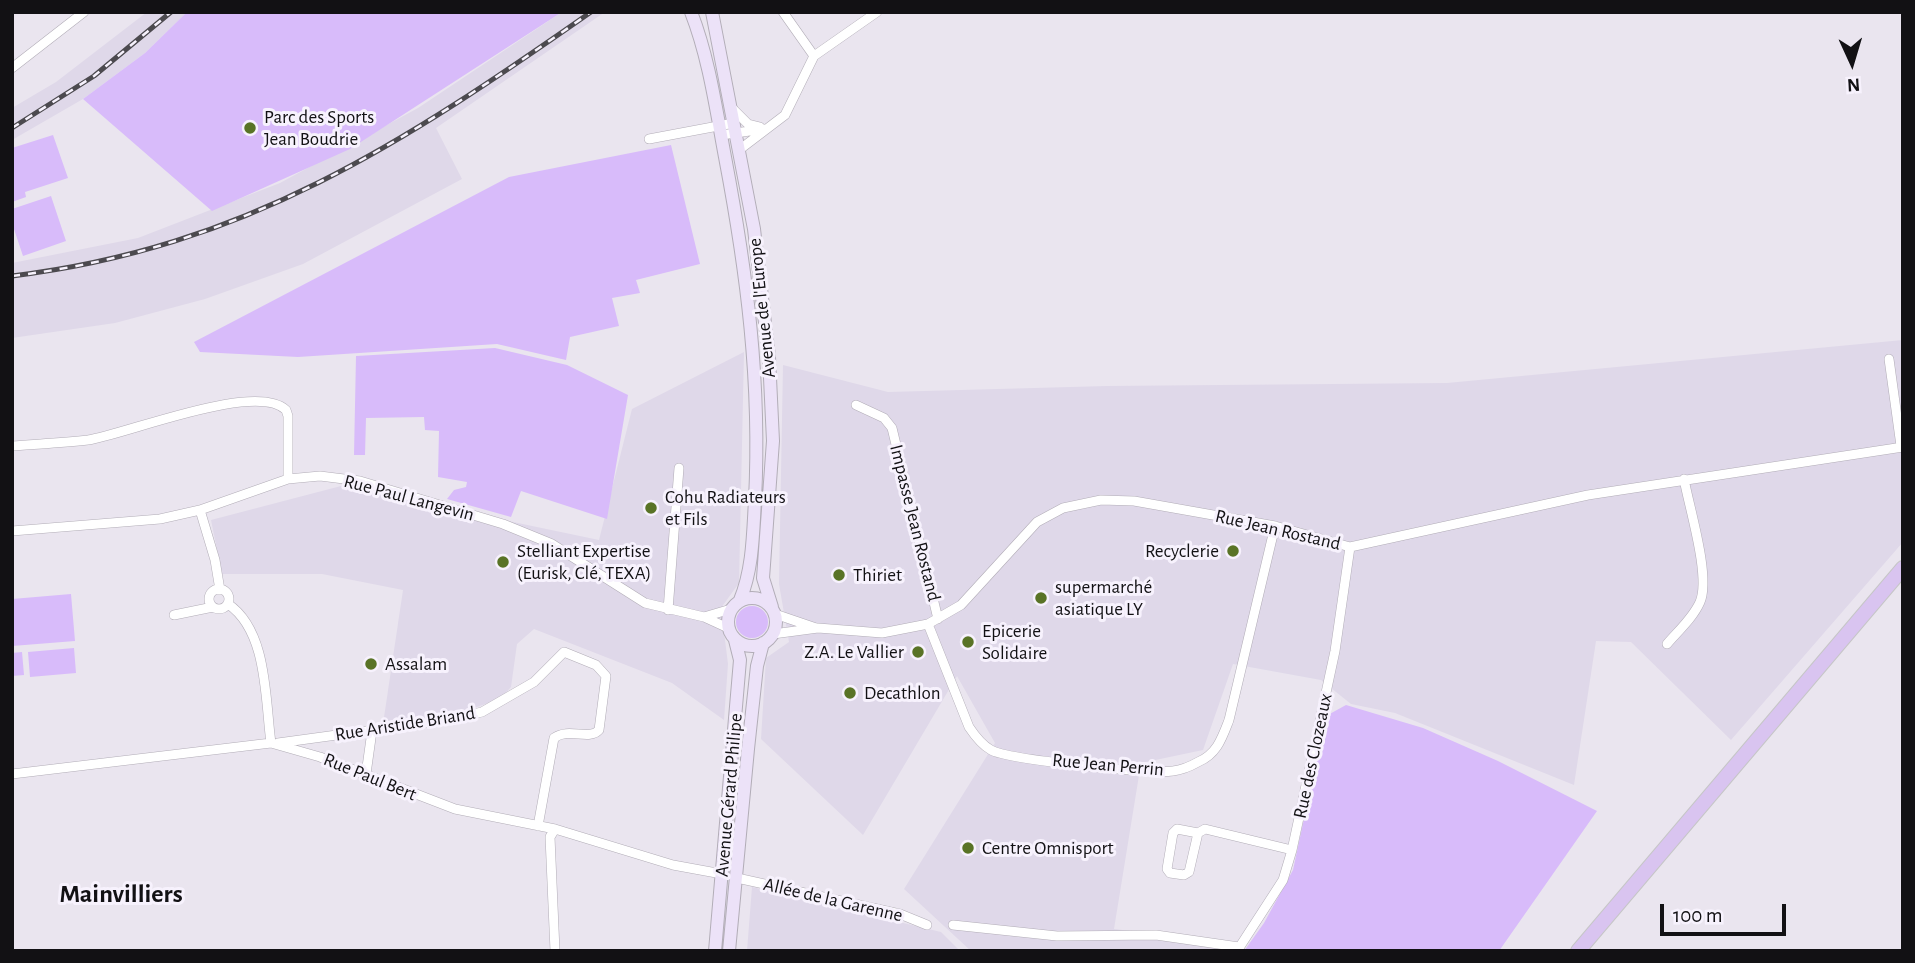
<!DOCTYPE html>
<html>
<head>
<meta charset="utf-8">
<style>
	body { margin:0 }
	#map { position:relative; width:1915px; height:963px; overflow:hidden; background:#eae5ef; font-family:"Alegreya Sans",sans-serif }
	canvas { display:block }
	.frame { position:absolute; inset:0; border:14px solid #121114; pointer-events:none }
	.north { position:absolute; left:1817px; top:28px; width:70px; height:70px; -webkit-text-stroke:5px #f7f2fd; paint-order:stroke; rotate:176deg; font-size:19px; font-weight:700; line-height:28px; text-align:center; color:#121114 }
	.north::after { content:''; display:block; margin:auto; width:24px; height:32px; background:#121114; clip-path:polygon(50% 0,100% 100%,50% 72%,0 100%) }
	.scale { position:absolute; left:1660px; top:904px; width:126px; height:32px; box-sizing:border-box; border:4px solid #121114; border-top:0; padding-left:9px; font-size:21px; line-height:24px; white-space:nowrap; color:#121114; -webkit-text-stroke:5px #f7f2fd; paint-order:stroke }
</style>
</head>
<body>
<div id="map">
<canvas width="1915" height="963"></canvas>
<div class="frame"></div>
<div class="north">N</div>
<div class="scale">100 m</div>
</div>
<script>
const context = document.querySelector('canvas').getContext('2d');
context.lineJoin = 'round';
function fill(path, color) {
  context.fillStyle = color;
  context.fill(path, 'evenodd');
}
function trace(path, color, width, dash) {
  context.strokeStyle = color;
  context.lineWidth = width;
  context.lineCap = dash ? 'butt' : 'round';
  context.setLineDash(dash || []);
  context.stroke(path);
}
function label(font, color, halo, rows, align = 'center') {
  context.font = font + ' "Alegreya Sans",sans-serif';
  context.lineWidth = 6;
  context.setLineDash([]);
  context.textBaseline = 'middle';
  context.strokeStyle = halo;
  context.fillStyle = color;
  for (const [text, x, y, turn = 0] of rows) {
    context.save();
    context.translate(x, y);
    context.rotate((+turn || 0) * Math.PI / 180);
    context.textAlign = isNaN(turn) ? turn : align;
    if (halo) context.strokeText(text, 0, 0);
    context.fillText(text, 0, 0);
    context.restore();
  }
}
fill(new Path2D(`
	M147,12H187L145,53L83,99L12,140V108L56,82Z
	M562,12H605L436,128L462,179L303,264L205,299L115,323L12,338V263L138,238L280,183L418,108Z
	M1903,340V542L1731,740L1631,642L1596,641L1574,785L1395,713L1351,704L1321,680L1233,664L1203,750L1141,763L1114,929L1240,944L1237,951H971L904,889L995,743L957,676L863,835L761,739L766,658L789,642L779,584L783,365L888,392L1107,386L1447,383Z
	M744,352L739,583L721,608L728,664L724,720L672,683L534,629L517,644L511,687L500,699L450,716L383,724L403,590L322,574H222L211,520L341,486L599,540L632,409Z
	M752,887L941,932L960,951H747Z`), '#dfd8e9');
fill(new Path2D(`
	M187,12H562L350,149L212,211L83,99L145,53Z
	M53,135L68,178L25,192L26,197L12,202V148Z
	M671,145L700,264L636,280L640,293L612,298L619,326L570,337L566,360L497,344L298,357L200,352L194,342L509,177Z
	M51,196L66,241L23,256L12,223V209Z
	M495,348L567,365L628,395L607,519L521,491L511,517L447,499L454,490L466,487L467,482L438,477L439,431L425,430L424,417L366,418L365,455H354L356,356Z
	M71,594L75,641L12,646V599Z
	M736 622a16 16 0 1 1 32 0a16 16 0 1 1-32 0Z
	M74,648L76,673L30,677L28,652Z
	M22,652L24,675L12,676V653Z
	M1346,705L1423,728L1498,761L1597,811L1499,951H1244L1264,923L1293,870L1326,716Z`), '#d8bbfa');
const street = new Path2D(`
	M783,12L814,56
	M12,68L84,12
	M732,108L748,124L760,127
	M721,135L764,129
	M649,139L734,123
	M739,150L785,115L814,56L877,12
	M1889,359L1901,446
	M856,405L884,418L892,428L938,619
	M12,446C37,444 63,443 88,440C127,434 256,381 286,410L288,416V479
	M200,510L215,560L220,590
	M12,531L160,519L200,510L288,479L320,476L360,481L503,524L552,544L645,603L704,617L728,628
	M209 599a10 10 0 1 1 20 0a10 10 0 1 1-20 0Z
	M228,604C268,631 265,700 271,743
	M668,610L679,468
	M775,614L816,628
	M174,615L213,607
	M704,617L731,609
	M928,624L969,727C975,736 982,745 991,750C1009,760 1150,774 1173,771C1181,770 1191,766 1198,762C1217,754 1222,738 1229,720L1275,526
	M773,634L818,628L882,633L928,624L961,605L1037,522L1063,508L1101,500L1134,501L1275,526L1350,547L1588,495L1903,447
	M1667,644C1678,631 1693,618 1700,602C1711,577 1689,507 1684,479
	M278,743L447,720L482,712L534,682L564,652L596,665L606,676L599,730C589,741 569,727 554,738L538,826
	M12,774L271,743L320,757L455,809L555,829L673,865L722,874
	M366,774L372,731
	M555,829L550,837L555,951
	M1198,833L1189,872L1184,875L1170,873L1167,869L1173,833L1177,829L1198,833L1205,829L1292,850
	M737,878L900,914L927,925
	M953,925L1057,936L1156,935L1239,947
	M1237,951L1283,880L1292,850L1335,651L1350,547`);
const secondary = new Path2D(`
	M691,12C709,58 716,109 725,157C747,273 761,382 755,500C753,533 753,569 740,600
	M712,12L754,229L769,357L773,441L763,578L772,607
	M728 622a24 24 0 1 1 48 0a24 24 0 1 1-48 0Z
	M715,951L740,660L735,640
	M729,951L748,749L757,666L763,643`);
const primary = new Path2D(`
	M1578,951L1903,568`);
trace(street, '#b2adb7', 10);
trace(secondary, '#b2adb7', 14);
trace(primary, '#c6c6c7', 16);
trace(street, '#fff', 9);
trace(secondary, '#ece2f8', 12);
trace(primary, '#d9c4f0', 14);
const rail = new Path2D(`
	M12,128L94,76L171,12
	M12,276C245,248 405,142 591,12`);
trace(rail, '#4c4a4f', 5);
trace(rail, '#f7f2fd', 2.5, [8]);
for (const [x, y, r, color] of [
	[250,128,7,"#597326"],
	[651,508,7,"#597326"],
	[1233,551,7,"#597326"],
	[503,562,7,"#597326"],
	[839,575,7,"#597326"],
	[1041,598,7,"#597326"],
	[968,642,7,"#597326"],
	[918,652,7,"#597326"],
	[371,664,7,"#597326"],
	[850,693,7,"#597326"],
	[968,848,7,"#597326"]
]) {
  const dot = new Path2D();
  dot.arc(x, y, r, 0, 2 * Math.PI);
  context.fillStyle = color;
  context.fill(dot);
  trace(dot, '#f7f2fd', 2.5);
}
label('19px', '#121114', '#f7f2fd', [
	["Parc des Sports",264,117],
	["Jean Boudrie",264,139],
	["Cohu Radiateurs",665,497],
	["et Fils",665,519],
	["Stelliant Expertise",517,551],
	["(Eurisk, Clé, TEXA)",517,573],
	["Recyclerie",1219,551,"right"],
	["Thiriet",853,575],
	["supermarché",1055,587],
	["asiatique LY",1055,609],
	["Epicerie",982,631],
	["Solidaire",982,653],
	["Z.A. Le Vallier",904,652,"right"],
	["Assalam",385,664],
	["Decathlon",864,693],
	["Centre Omnisport",982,848]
], 'left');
label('19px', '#121114', '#f7f2fd', [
	["Avenue de l'Europe",762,308,-96],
	["Rue Paul Langevin",409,498,15],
	["Impasse Jean Rostand",915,523,76],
	["Rue Jean Rostand",1278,530,13],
	["Rue Aristide Briand",405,724,-9],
	["Rue des Clozeaux",1313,756,-78],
	["Rue Jean Perrin",1108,765,5],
	["Rue Paul Bert",370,777,22],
	["Avenue Gérard Philipe",729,795,-85],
	["Allée de la Garenne",833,900,13]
]);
label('bold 26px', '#121114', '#f7f2fd', [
	["Mainvilliers",121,894]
]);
</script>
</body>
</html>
